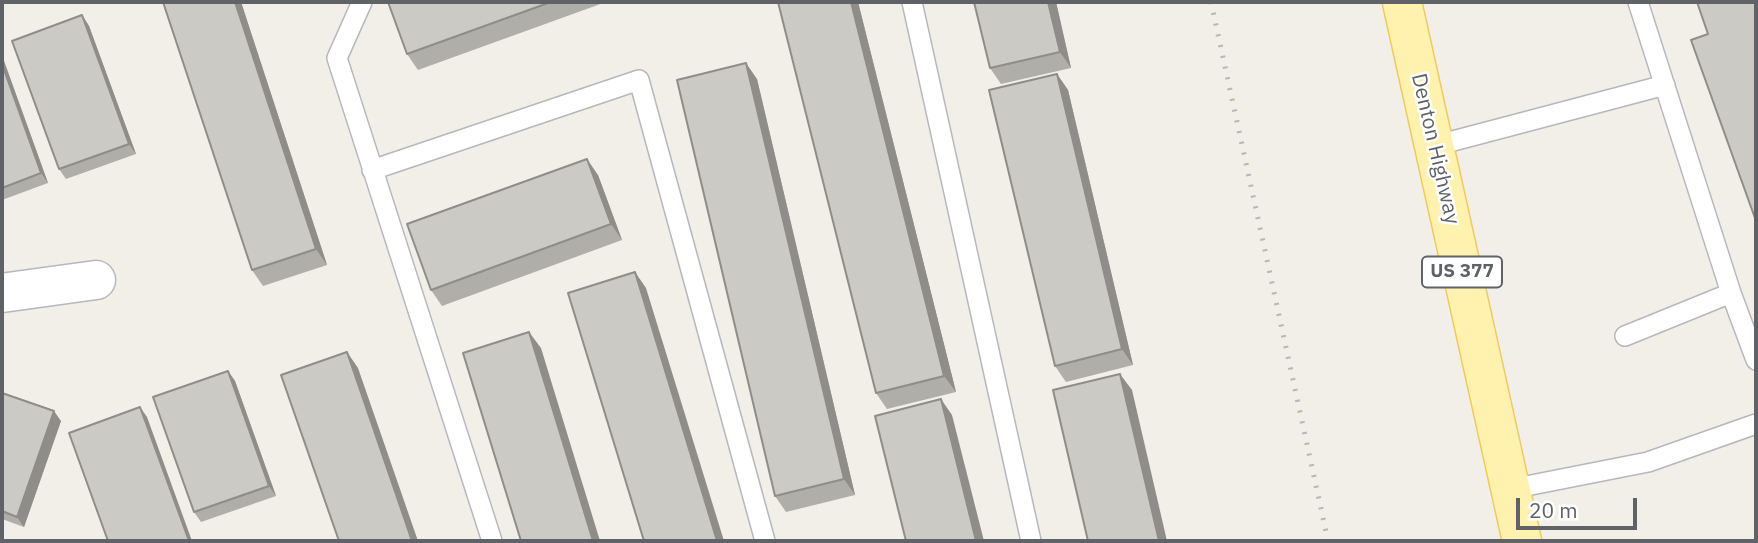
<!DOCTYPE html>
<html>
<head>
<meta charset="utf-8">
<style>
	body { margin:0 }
	#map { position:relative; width:1758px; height:543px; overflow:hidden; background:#f1efe8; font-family:"IBM Plex Sans",sans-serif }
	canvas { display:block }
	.frame { position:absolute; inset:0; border:4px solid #5f6368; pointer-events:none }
	.scale { position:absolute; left:1516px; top:498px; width:121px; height:32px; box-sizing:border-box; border:4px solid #5f6368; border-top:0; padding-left:9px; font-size:21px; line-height:24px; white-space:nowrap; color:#5f6368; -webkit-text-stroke:5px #fff; paint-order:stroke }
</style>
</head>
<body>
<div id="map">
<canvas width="1758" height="543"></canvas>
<div class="frame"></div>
<div class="scale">20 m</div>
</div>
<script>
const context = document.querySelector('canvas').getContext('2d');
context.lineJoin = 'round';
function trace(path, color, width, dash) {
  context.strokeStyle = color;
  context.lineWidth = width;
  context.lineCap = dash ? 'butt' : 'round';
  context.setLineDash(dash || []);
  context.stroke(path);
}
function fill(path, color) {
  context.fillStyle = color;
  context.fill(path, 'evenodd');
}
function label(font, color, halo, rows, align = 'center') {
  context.font = font + ' "IBM Plex Sans",sans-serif';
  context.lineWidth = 5;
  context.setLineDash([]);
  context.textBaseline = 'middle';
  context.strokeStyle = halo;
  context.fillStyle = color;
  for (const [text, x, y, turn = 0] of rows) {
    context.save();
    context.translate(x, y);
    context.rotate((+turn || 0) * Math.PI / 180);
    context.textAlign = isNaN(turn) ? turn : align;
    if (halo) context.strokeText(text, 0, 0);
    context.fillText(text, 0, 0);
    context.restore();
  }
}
const service = new Path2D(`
	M362,2L337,58L492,541
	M912,2L1031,541
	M1638,2L1731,293L1756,360
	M1434,146L1665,85
	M372,170L639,80L765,541
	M1625,336L1731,293
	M1511,489L1648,462L1756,424`);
const minor = new Path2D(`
	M2,293L96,280`);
const primary = new Path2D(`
	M1402,2L1522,541`);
trace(service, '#b5b8bc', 22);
trace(minor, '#b5b8bc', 41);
trace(primary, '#f2c960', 41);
trace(service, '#fff', 19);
trace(minor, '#fff', 38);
trace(primary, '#fff2af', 38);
trace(new Path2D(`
	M1211,2L1328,541`), '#b6b7b8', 5, [2, 9]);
fill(new Path2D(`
	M241,2L327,265L263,286L252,270Z
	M388,2H606L418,70L407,54Z
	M778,2H858L956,392L887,409L876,393Z
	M974,2H1056L1071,68L1001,84L990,68Z
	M82,15L89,26L136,154L66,179L59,169Z
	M2,55L48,183L2,200Z
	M1057,74L1068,90L1133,365L1066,382L1055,366Z
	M757,79L855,495L786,512L775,496Z
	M598,175L622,240L442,306L431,290Z
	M228,371L235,381L276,496L201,522L194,512Z
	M2,393L61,421L24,527L2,519Z`), '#afaea9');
fill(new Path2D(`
	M235,2H241L327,265L316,249Z
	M851,2H858L956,392L944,376Z
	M1048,2H1056L1071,68L1060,52Z
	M82,15L89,26L136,154L129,144Z
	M2,55V56L48,183L41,173L2,64Z
	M746,63L757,79L855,495L844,479Z
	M1057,74L1068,90L1133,365L1122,349Z
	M587,159L598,175L622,240L611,224Z
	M635,272L646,288L724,541H717Z
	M529,332L541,348L600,541H593Z
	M347,352L358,368L418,541H412Z
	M228,371L235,381L276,496L269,486Z
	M1120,374L1132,390L1167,541H1159Z
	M941,399L952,415L984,541H976Z
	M140,407L147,417L192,541H189Z
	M54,411L61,421L24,527L17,517Z`), '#8f8d8a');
const building = new Path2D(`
	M163,2H235L316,249L252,270Z
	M388,2H551L407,54Z
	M778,2H851L944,376L876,393Z
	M974,2H1048L1060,52L990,68Z
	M1697,2H1756V221L1691,40L1708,34Z
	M82,15L129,144L59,169L12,41Z
	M746,63L844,479L775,496L677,80Z
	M2,64L41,173L2,188Z
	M1057,74L1122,349L1055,366L989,90Z
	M587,159L611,224L431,290L407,224Z
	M635,272L717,541H644L568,293Z
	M529,332L593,541H521L463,353Z
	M347,352L412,541H339L281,375Z
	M228,371L269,486L194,512L153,397Z
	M1120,374L1159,541H1088L1053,390Z
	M2,393L54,411L17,517L2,511Z
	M941,399L976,541H906L875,416Z
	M140,407L189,541H108L69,433Z`);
fill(building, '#cccac5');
trace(building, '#8f8d8a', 2);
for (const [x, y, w] of [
	[1462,272,80]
]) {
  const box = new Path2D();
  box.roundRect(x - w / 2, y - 15.5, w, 31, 5);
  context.fillStyle = '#fff';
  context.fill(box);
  trace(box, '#5f6368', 2);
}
label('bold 19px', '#5f6368', null, [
	["US 377",1462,272]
]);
label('21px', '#5f6368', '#fff', [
	["Denton Highway",1435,149,77]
]);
</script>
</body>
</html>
